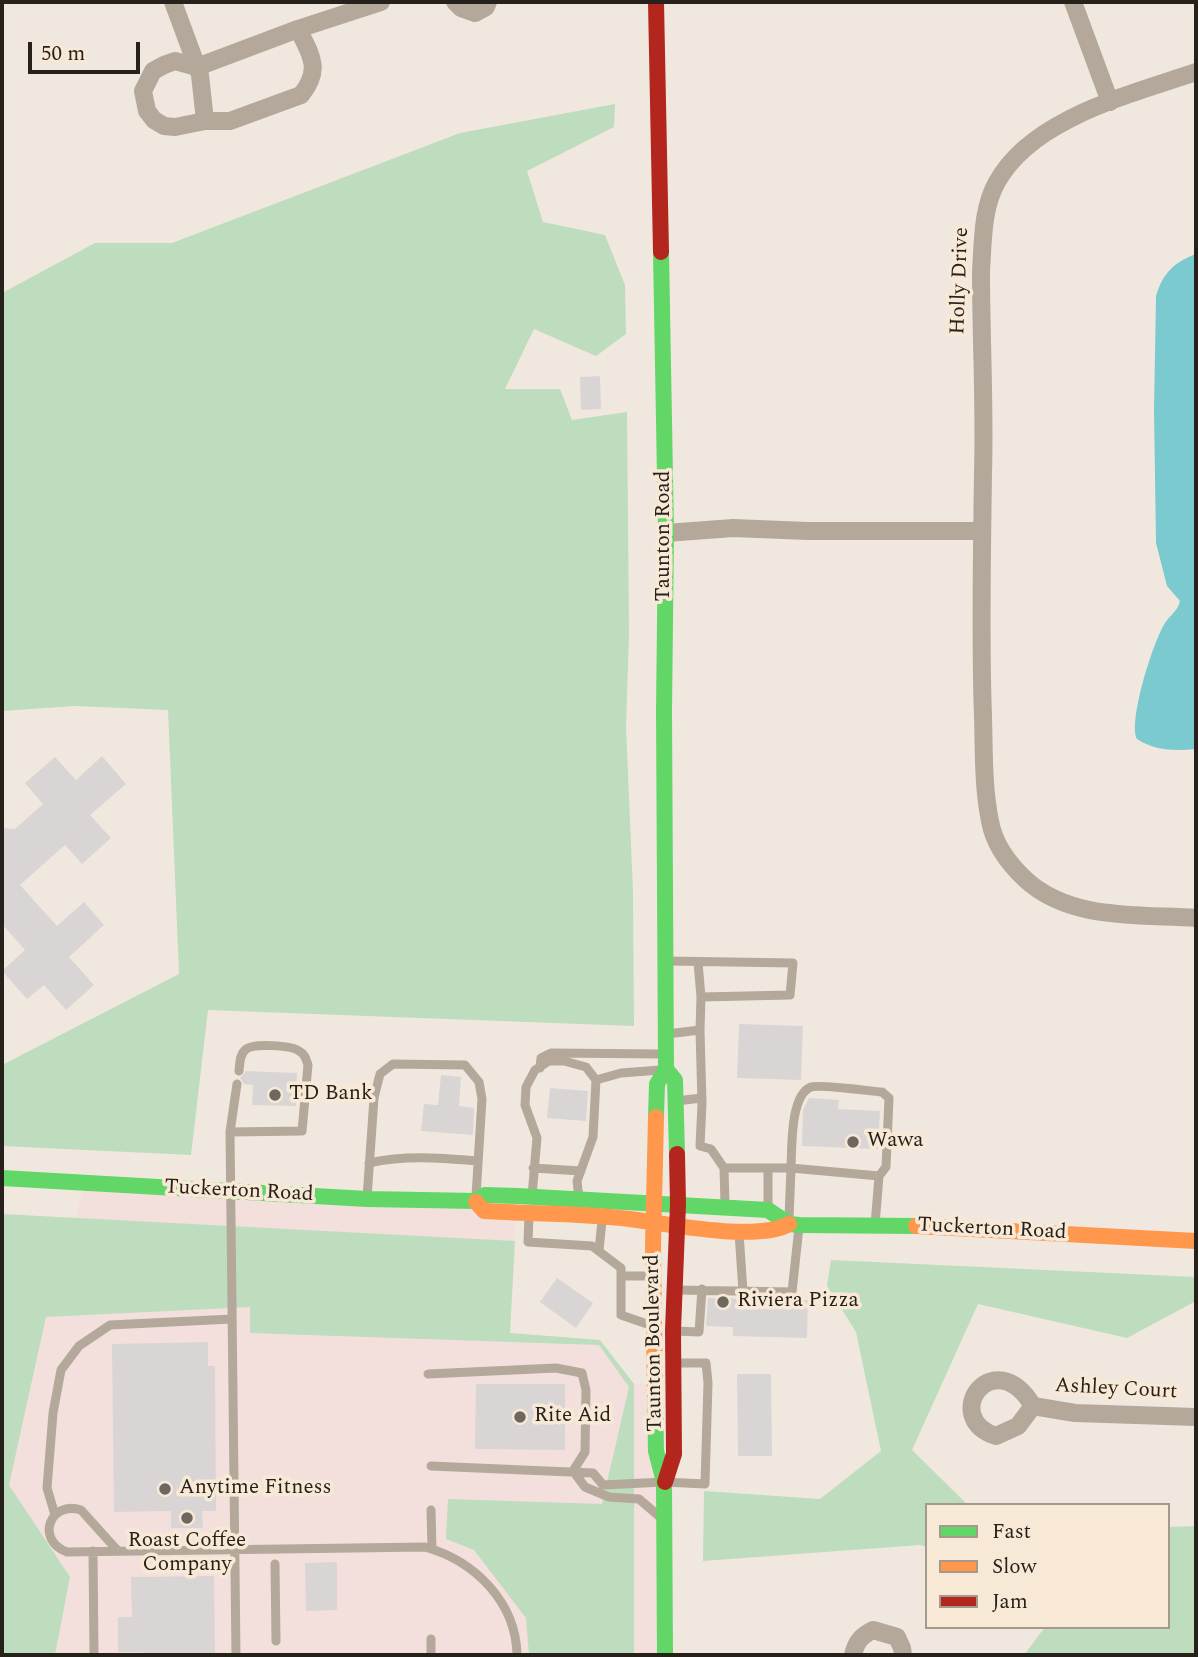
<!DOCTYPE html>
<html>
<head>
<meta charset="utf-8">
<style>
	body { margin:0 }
	#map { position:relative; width:1198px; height:1657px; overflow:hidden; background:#f0e8df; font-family:Spectral,serif }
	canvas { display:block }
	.frame { position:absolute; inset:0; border:4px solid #26211b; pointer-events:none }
	.legend { position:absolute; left:925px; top:1503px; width:245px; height:126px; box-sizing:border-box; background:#f8e9d7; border:2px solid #a4998c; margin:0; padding:9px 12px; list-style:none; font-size:21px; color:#26211b }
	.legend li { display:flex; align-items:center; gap:14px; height:35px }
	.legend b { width:35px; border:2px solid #a4998c }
	.scale { position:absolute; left:28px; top:42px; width:112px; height:32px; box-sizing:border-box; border:4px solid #26211b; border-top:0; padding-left:9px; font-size:21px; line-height:24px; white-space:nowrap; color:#26211b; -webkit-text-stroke:5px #f8e9d7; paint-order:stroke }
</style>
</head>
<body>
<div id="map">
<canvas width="1198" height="1657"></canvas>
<div class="frame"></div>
<ul class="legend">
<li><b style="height:9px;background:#63d668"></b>Fast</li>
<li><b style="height:9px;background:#ff974d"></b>Slow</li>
<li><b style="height:9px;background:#b3261e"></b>Jam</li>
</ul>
<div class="scale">50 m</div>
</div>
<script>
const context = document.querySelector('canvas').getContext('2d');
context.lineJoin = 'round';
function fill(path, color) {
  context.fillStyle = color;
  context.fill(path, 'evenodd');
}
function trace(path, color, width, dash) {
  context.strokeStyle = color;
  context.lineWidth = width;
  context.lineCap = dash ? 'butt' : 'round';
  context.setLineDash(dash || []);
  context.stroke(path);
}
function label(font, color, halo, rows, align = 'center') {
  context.font = font + ' Spectral,serif';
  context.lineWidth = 7;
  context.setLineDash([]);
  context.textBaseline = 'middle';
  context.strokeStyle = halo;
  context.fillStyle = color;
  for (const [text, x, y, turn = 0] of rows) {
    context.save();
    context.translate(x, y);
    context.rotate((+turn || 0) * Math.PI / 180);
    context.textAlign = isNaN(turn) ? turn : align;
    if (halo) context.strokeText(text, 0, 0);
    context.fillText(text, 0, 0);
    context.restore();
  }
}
fill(new Path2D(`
	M85,1184L515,1211L510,1333L600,1340L634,1384H664L665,1655H55L70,1577L9,1485L46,1317Z`), '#f3e0dd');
fill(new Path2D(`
	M615,104L614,127L527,171L543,222L605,235L625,285L626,334L596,356L534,329L505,389H560L572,420L627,412L629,634L626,727L633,892L634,1026L208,1010L191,1155L2,1146V1065L179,974L168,710L75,706L2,711V293L95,243H172L460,133Z
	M2,1214L515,1241L510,1333L600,1340L634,1384V1655H529L526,1618L474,1550L446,1539L448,1499L602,1504L629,1387L599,1345L250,1333V1307L46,1317L9,1485L70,1577L55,1655H2Z
	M831,1260L1196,1277V1301L1127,1338L978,1304L912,1450L968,1505H927V1547L920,1545L703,1561L704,1491L820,1499L881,1451L856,1332L827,1286Z
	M1196,1526V1655H1024L1045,1627H1168V1527Z`), '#bedcbe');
fill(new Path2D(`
	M1196,254V749C1176,751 1155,751 1137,739C1128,721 1153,642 1165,623C1170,615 1178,611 1180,601L1167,586L1156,543L1154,411L1156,296C1163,273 1174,262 1196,254Z`), '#7acad0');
fill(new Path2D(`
	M600,376L601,409L581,410L580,377Z
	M102,756L126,784L90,815L111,838L82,864L65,845L20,885L57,926L84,902L104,925L69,957L94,985L66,1010L44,985L27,999L2,971L25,950L2,924V828L15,829L43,804L25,783L55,757L76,780Z
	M739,1024L803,1026L801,1080L737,1078Z
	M246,1071L297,1073L296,1106L252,1105L253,1085L244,1084L240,1078Z
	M441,1075L461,1077L459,1106L474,1108L473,1135L421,1131L424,1104L438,1105Z
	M550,1088L588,1091L586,1121L547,1118Z
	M809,1098L839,1100L838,1109L880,1111L878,1149L802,1146L803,1110Z
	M557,1278L593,1303L576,1328L540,1302Z
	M708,1298L808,1300L807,1338L733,1336V1327L706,1326Z
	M208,1342V1366H215L216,1511H202L203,1528H171V1511L114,1512L112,1344Z
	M737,1374H771L772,1456H738Z
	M476,1384H565V1450L475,1449Z
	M337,1562V1610L306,1611L305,1563Z
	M214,1576L215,1655H143V1652H118V1617H132L131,1577Z`), '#d9d5d5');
trace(new Path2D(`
	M698,962L701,997
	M700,1030L702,1104L700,1146L711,1149L724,1168L725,1204
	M667,1034L700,1030L701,997L790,995L793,963L668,961
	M540,1068L541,1058L551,1053L664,1054
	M596,1080L621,1073L660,1070
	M676,1101L702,1098
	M230,1132L237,1084
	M369,1163C406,1155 440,1158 477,1161
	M533,1168L581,1171
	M724,1168H791C792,1148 790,1095 811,1087C821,1084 868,1091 882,1092L889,1098L886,1167L879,1176
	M532,1196L537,1138L525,1105L526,1087L535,1070L549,1061H564L586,1067L596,1080L593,1137L577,1181L579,1198
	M367,1198L374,1098L380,1074L393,1064L465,1065L479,1082L482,1099L476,1196
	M768,1209V1168
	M529,1215L528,1242L592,1246L621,1268V1315L650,1325
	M789,1219L791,1168L879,1176L875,1225
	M739,1233L743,1291
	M599,1250L602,1221
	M621,1276H651
	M676,1290L792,1292L799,1227
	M675,1331L699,1332L702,1289
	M428,1374L556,1368L582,1373L586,1390L585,1452L573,1471
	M431,1466L593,1473L603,1485L664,1482L705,1484L708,1383L706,1363H675
	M573,1471L585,1487L609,1497L639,1499L660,1517
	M431,1510L432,1549
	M55,1515L47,1488L53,1413L61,1370L79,1346L110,1325L232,1319
	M93,1551L94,1655
	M118,1551L81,1510C50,1500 35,1540 67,1552L425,1547C475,1561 516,1602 517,1655
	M275,1564L276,1641
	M431,1639V1655
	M236,1655L230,1132L302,1131L308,1065C306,1059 305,1054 299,1051C291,1045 252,1043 245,1050C239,1056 240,1064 239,1071`), '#b4a89b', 9);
trace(new Path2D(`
	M173,2L200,75L205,121
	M455,2L461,8L475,13L486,7L488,2
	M1073,2L1110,102
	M298,29C311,55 322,69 301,95L230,121H205L175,127L164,126L154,120L147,111L143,91L153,71L164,65L175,61L197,67Z
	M298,29L381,2
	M1196,72C1132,94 1032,118 997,182C982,208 983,242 981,272C981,339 985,406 983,473C982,554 980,635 983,716C984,751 983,787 990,821C994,844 1008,863 1025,879C1070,921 1139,914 1196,918
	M666,533L733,528L808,531H981
	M1033,1406L1018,1426L996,1436C939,1417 994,1341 1033,1406L1075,1413L1196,1417
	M853,1655C856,1642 861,1636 873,1630L897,1637L902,1648L903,1655`), '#b4a89b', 18);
trace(new Path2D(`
	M666,1069L675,1080L677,1154
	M656,1117L657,1084L666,1069L664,711L666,533L661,252
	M2,1178L367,1199L476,1201L485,1195L518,1196L768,1210L789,1224L800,1225L916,1226
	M655,1397L656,1451L664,1482L665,1655`), '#63d668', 16);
trace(new Path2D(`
	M476,1202L484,1211C532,1214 582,1213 630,1219C666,1224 758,1242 789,1224
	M916,1226L1196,1241
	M655,1397L653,1246L656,1117`), '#ff974d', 16);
trace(new Path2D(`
	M656,2L661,252
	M665,1482L674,1454L673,1330L678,1204L677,1154`), '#b3261e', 16);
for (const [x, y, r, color] of [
	[275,1095,7,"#6d6760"],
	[853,1142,7,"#6d6760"],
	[723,1302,7,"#6d6760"],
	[520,1417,7,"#6d6760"],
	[165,1489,7,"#6d6760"],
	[187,1518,7,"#6d6760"]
]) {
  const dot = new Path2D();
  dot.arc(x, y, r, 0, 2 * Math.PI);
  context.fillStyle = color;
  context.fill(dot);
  trace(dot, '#f8e9d7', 2.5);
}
label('21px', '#26211b', '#f8e9d7', [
	["Holly Drive",961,281,-88],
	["Taunton Road",665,536,-90],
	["Tuckerton Road",239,1192,3],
	["Tuckerton Road",992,1230,3],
	["Taunton Boulevard",655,1343,-91],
	["Ashley Court",1116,1390,3]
]);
label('21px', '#26211b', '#f8e9d7', [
	["TD Bank",289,1095],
	["Wawa",867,1142],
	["Riviera Pizza",737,1302],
	["Rite Aid",534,1417],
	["Anytime Fitness",179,1489],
	["Roast Coffee",187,1542,"center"],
	["Company",187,1566,"center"]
], 'left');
</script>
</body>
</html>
